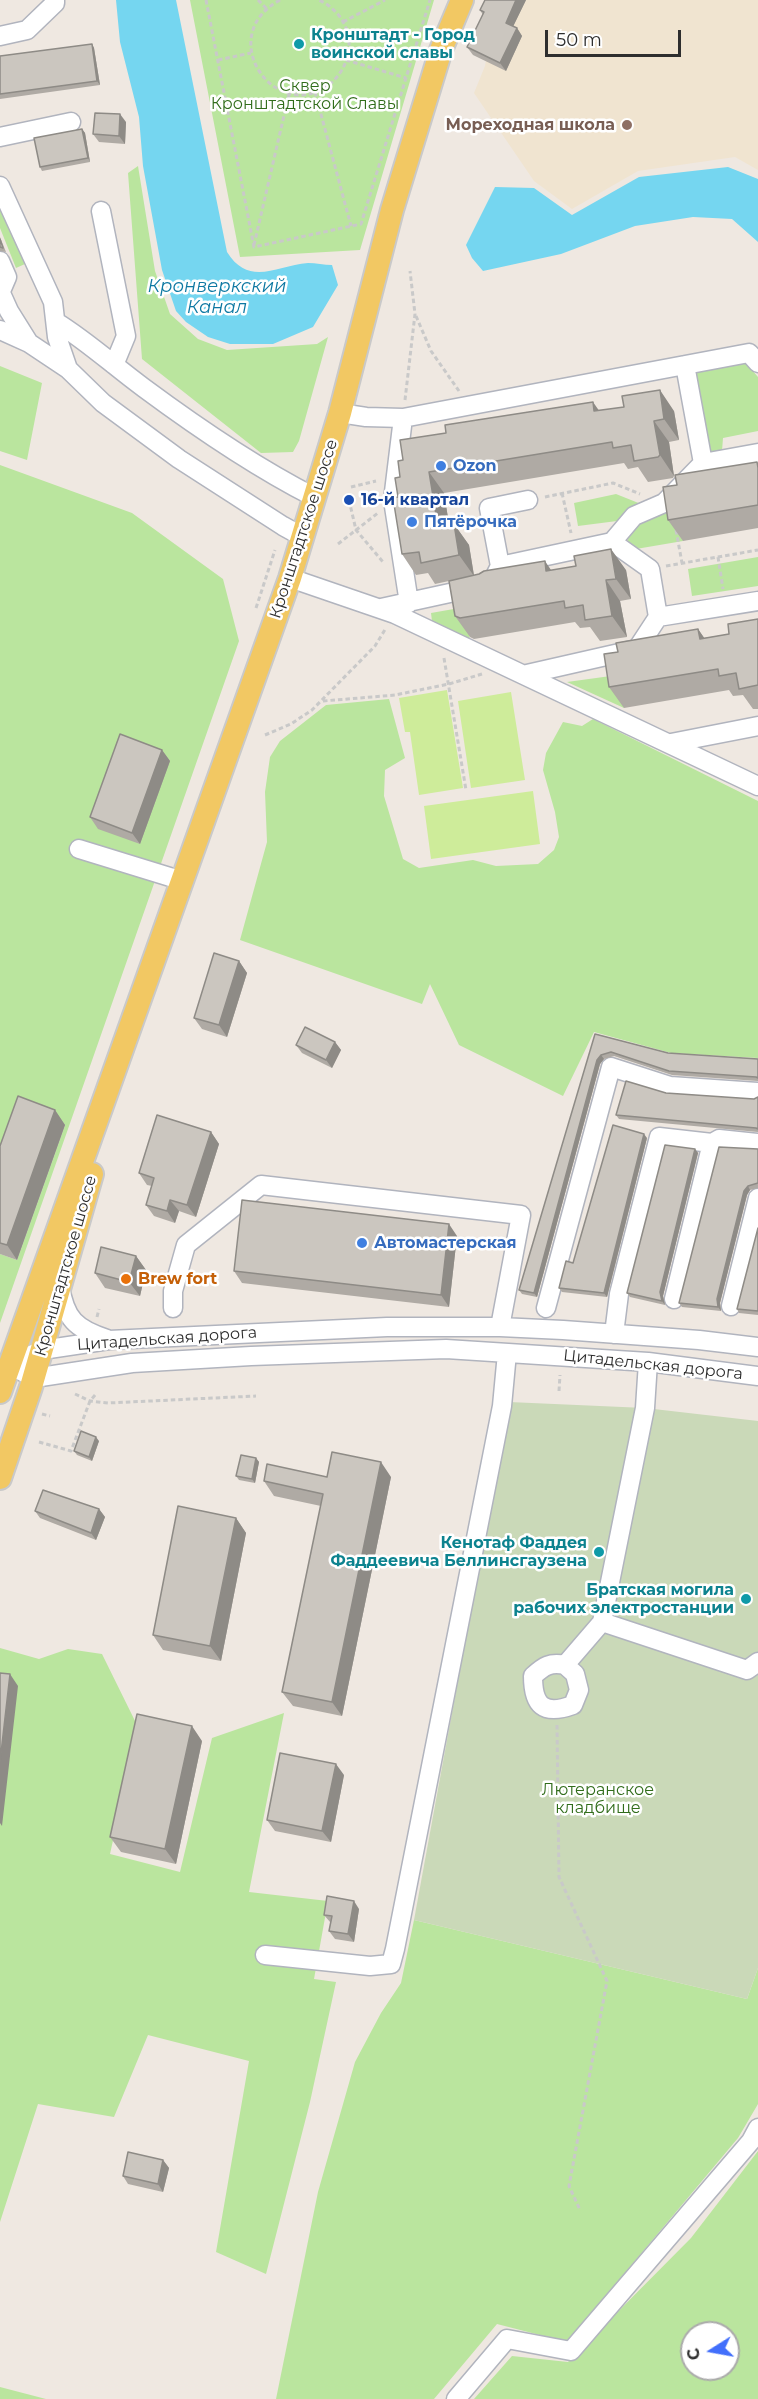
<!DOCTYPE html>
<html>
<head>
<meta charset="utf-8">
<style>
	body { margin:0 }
	#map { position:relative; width:758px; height:2399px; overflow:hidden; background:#efe8e1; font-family:Montserrat,sans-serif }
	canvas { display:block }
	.north { position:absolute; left:680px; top:2321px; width:60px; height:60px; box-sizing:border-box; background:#fff; border:2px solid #ababab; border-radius:50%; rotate:259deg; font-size:16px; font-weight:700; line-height:24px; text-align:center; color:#2e2e2e }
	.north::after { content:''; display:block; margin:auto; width:21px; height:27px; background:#426ffb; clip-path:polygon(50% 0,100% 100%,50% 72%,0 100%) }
	.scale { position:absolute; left:545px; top:30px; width:136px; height:27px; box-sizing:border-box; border:3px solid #2e2e2e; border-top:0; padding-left:8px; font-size:18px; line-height:21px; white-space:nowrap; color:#2e2e2e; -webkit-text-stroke:4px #fff; paint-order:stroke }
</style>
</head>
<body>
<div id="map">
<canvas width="758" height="2399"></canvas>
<div class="north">С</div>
<div class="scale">50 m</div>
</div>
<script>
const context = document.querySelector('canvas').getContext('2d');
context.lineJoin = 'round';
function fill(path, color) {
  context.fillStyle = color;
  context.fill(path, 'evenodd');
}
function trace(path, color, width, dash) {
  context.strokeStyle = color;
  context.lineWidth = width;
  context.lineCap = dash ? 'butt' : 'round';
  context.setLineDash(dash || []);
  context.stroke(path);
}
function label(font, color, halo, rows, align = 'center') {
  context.font = font + ' Montserrat,sans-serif';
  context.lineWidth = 5;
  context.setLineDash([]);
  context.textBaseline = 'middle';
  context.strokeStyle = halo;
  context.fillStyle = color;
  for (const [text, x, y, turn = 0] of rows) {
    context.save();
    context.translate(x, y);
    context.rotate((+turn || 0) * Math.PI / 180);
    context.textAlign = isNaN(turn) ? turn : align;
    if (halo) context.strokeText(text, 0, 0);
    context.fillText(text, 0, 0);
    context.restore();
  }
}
fill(new Path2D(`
	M502,0H758V170L735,157L638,171L572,209L534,181L474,93L485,66L492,20Z`), '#f0e4d0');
fill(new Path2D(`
	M190,0H434L360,250L240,257Z
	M138,166L155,271L170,314L198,339L227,350L317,344L328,337L299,441L293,452L261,453L142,359L128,173Z
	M0,204L25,264L16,268L0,228Z
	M745,362L758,377V431L723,438L722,451L710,453L695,372Z
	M0,366L42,383L27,460L0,451Z
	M0,465L132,513L223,579L239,641L0,1323V1254L17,1260L65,1125L0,1190Z
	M616,494L646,506L626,510L617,521L578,526L574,503Z
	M677,508L683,541L636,549L627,543L631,529L660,511Z
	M758,557V586L692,596L688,569Z
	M465,607L470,640L432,621L431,613Z
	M618,675L624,708L567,682Z
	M389,699L405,758L385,770L384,796L403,859L419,868L473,860L496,866L538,864L554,850L559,837L555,812L543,770L546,753L563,722L582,726L593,719L758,801V1058L671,1053L594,1032L563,1096L459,1045L430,984L422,1004L240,940L267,842L265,792L270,757L280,741L326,705Z
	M0,1648L39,1659L68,1649L102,1654L138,1727L110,1854L180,1872L212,1738L284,1713L249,1892L328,1901L314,1979L336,1982L310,2102L266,2274L216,2252L249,2061L148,2035L114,2117L38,2104L0,2222Z
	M414,1920L747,1999L758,1968V2104L738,2138L567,2342L497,2324L434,2399H276L318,2192L355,2062L381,2013L401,1983Z
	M758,2151V2399H474L512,2356L568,2362L691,2238ZM692,2333H728V2369H692Z
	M0,2387L46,2399H0Z`), '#bae59e');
fill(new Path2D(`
	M509,1402L645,1408L758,1421V1968L747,1999L414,1920Z`), '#cad9b8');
fill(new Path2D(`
	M447,690L463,788L419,795L410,732H405L399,698Z
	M511,692L525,780L471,788L458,701Z
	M533,791L540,844L431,859L424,806Z`), '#ceec9a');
fill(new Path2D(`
	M116,0H176L227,252C249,287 276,266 308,263C316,263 324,265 332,265L338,285L313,327L273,344H230L208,337L186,322L176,311L162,270L143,166L139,117L120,42Z
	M728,167L758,179V242L732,219L693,217L635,226L561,254L483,271L472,258L466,245L495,187L534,188L572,215L639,177Z`), '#75d6f0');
const minor = new Path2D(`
	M0,36L27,30L55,3V0
	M0,137L71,122
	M0,186L53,302L57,337L68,369
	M101,211L126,336L114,365
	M0,261L7,277L1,291
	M0,291L9,311L29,343
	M56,322C87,341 114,366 144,388C198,428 255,467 314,497
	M0,330L29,343L68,369L103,403L179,459L283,526L303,537
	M340,413L366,417L403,418L749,353L758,363
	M403,418L393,500L409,603
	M703,463L758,453
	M612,542L634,516L664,503L703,463L685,365
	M500,566L612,542L650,569L658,617L637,649L527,674
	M290,578L395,614L758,786
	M381,608L491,584L500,566L489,508L528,500
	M658,617L758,601
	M671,743L758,726
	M79,849L183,881
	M60,1286C65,1319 76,1329 107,1339
	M674,1299L712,1143L719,1139L758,1143
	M731,1306L758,1198
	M173,1308V1291L186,1245L261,1185L521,1215L500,1327
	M546,1308L611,1067L670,1086L758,1092
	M614,1334L619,1294L659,1137L712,1143
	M648,1362L645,1408L602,1622L747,1670L758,1662
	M10,1365L34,1378L132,1363L251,1356L446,1349L648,1362L758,1376
	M10,1365L42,1350L109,1340L387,1327H500L563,1330L699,1340L758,1347
	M565,1665L575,1674L579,1690L573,1705C543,1716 533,1705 533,1676C544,1666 550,1662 565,1665L602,1622
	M265,1955L370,1966L391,1964L395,1949L502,1406L507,1353
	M456,2399L507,2339L571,2351L751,2141L758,2128`);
const major = new Path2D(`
	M0,1392L290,578L340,413L392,210L441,50L462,0
	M0,1478L31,1387L92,1174`);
trace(minor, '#b1b4be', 21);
trace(major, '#c9c9c9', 26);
trace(new Path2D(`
	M206,0L254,247L361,224L430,0
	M258,0L267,9
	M280,0C213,36 275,126 330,84C342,74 349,59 349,44C349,24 336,8 319,0
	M343,22L385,0
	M218,60L251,53
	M346,60L406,78
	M315,92L351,226
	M254,245L289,94
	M416,316L431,351L459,391
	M405,400L415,314L410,271
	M351,487L376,481
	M562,493L571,533
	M545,497L613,483L640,494
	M349,500L356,530L383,562
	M676,530L682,563
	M338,544L378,513
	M718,557L723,589
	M666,566L758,550
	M256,608L275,550
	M444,658L466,790
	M323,701L395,695L449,684L482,674
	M265,735L291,724L312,710L375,646L386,628
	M97,1317L99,1309
	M559,1391L560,1375
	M75,1394L90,1401L108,1403L256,1396
	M42,1414L50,1416
	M39,1442L71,1451L90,1401L96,1394
	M557,1725L559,1877L607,1981L569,2186L580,2210`), '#c9c9c9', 3, [4.5, 3]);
trace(minor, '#fff', 18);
trace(major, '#f2c863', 22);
fill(new Path2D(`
	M526,0L513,26L517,28L522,36L506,71L473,55L467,47L483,15L480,10Z
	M92,44L94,48L100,85L0,99V56Z
	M126,122L125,144L99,142L93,134Z
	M82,129L85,133L90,162L42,171L40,167Z
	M0,237L6,252L0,251Z
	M624,407L674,411L679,440L669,442L674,476L673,478L648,482L638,467L628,469L624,463L444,493L449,525L454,524L469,545L474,575L551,570H626L631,599L620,601L627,637L600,641L590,627L580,628L575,622L474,639L470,637L455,616L449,581L435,584L428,573L416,575L402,554L398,497L400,477L599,411Z
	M758,463V528L683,541L668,520L677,485Z
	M758,619V709H753L743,695L733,696L729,690L624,708L609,687L618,652L698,629L704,638L729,634Z
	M162,750L170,761L140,844L98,829L90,817Z
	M239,961L247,973L227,1037L202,1029L194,1018Z
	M595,1034L668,1053L758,1059V1081L672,1075L614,1056L604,1059L600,1064L537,1297L522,1294L519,1290Z
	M335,1042L341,1050L332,1068L302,1053L296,1045Z
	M666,1093L754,1099L758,1097V1132L619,1119L616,1115Z
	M55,1110L65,1125L17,1260L0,1254V1146Z
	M211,1132L219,1144L196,1217L179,1211L175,1223L154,1216L146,1205L152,1186L147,1185L139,1173Z
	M647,1138L607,1297L562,1292L559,1288L573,1263Z
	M695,1149L698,1153L663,1296L665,1305L630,1297L627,1293Z
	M758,1149V1188L750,1190L747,1195L720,1303L721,1311L682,1307L679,1303Z
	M758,1228V1315L739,1313L737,1309Z
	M457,1236L449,1307L242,1283L234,1271Z
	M136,1256L146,1270L140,1296L105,1288L95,1273Z
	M99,1441L92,1461L77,1455L74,1451Z
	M256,1458L259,1462L255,1483L239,1480L236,1476Z
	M327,1477H391L342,1716L293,1706L282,1692L321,1506L274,1496L264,1481Z
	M99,1509L105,1517L96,1540L40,1518L35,1511Z
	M236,1518L246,1533L221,1661L163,1650L153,1635Z
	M202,1741L176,1864L121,1852L110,1837Z
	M344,1775L331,1842L275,1831L267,1820Z
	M359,1909L354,1942L335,1939L329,1931L331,1923L330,1922L324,1915Z
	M163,2160L169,2168L163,2192L128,2184L123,2176Z`), '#afaaa4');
fill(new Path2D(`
	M516,0H526L511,31L506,23Z
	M517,28L522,36L506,71L500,63Z
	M92,44L94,48L100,85L97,81Z
	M120,114L126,122L125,144L119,136Z
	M82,129L85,133L90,162L88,158Z
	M660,390L674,411L679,440L664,419Z
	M593,402L607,422L594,411Z
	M654,421L669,442L674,476L660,455Z
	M429,472L444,493L453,548L438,527Z
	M454,524L469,545L474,576L459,555Z
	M611,549L626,570L631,599L616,579Z
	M545,561L559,582L546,571Z
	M606,580L620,601L627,637L612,616Z
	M698,629L712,649L700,639Z
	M162,750L170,761L140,844L132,833Z
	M239,961L247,973L227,1037L219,1025Z
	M335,1042L341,1050L332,1068L326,1060Z
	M601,1055L604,1059L600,1064L537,1297L534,1293L597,1060Z
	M55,1110L65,1125L17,1260L7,1245Z
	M211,1132L219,1144L196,1217L187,1205Z
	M644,1134L647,1138L607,1297L604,1293Z
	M695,1149L698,1153L663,1296L665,1305L662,1301L660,1292Z
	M748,1186L750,1190L747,1195L720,1303L721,1311L718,1307L717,1299L744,1191Z
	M170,1200L179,1211L175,1223L167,1211Z
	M449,1224L457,1236L449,1307L441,1295Z
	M136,1256L146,1270L140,1296L129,1282Z
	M96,1437L99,1441L92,1461L89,1457Z
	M256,1458L259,1462L255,1483L252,1479Z
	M381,1462L391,1477L342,1716L332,1702Z
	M99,1509L105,1517L96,1540L91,1533Z
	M236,1518L246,1533L221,1661L210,1646Z
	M10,1674L18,1686L2,1826L0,1823V1762Z
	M192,1726L202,1741L176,1864L165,1849Z
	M336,1764L344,1775L331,1842L322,1831Z
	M354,1901L359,1909L354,1942L348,1934Z
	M163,2160L169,2168L163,2192L158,2184Z`), '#8e8b86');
const building = new Path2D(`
	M485,0H516L506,23L517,28L500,63L467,47L484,12L480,10Z
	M92,44L97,81L0,94V56Z
	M95,113L120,114L119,136L93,134Z
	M82,129L88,158L40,167L34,138Z
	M0,239L3,248L0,247Z
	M660,390L664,419L654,421L660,455L658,457L634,461L631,445L613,448L612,442L429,472L438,527L454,524L459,555L421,563L419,552L402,554L393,498L398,497L395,478L400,477L398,461L403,460L400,440L446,433L445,425L593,402L594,411L624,407L622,396Z
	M757,462L758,468V505L668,520L663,487L677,485L675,475Z
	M611,549L616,579L606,580L612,616L585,620L583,605L565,608L564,601L460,618L455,616L449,581L479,574L484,571L545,561L546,571L576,566L574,556Z
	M758,619V685L739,689L736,673L719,676L718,669L609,687L604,654L618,652L616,643L698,629L700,639L729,634L728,624Z
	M120,734L162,750L132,833L90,817Z
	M214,953L239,961L219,1025L194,1018Z
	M305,1027L335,1042L326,1060L296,1045Z
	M595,1034L668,1053L758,1059V1078L756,1077L669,1071L611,1052L601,1055L597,1060L534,1293L519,1290Z
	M626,1081L666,1093L754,1099L758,1097V1129L756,1128L616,1115Z
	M18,1096L55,1110L7,1245L0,1243V1146Z
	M157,1115L211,1132L187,1205L170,1200L167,1211L146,1205L154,1178L139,1173Z
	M613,1125L644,1134L604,1293L559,1288L566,1261L573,1263Z
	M665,1145L695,1149L660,1292L662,1301L627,1293Z
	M719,1147L758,1149V1183L748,1186L744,1191L717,1299L718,1307L679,1303Z
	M242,1200L449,1224L441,1295L234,1271Z
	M758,1228V1311L737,1309Z
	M101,1247L136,1256L129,1282L95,1273Z
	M81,1431L96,1437L89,1457L74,1451Z
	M332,1452L381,1462L332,1702L282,1692L323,1494L264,1481L267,1464L327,1477Z
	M241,1455L256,1458L252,1479L236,1476Z
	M43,1490L99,1509L91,1533L35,1511Z
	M178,1506L236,1518L210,1646L153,1635Z
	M0,1673L10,1674L0,1762Z
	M137,1714L192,1726L165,1849L110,1837Z
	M280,1753L336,1764L322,1831L267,1820Z
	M327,1896L354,1901L348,1934L329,1931L332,1916L324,1915Z
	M128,2152L163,2160L158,2184L123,2176Z`);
fill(building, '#cbc6bf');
trace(building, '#8e8b86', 1.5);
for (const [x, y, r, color] of [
	[299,44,6,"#0f9aa8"],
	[627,125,6,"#8d6e63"],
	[441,466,6,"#3f7fe0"],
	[349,500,6,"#1a4fb4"],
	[412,522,6,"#3f7fe0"],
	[362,1243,6,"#3f7fe0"],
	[126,1279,6,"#e8710a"],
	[599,1552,6,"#0f9aa8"],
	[746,1599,6,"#0f9aa8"]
]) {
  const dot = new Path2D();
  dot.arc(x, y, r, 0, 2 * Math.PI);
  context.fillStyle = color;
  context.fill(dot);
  trace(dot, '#fff', 2);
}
label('bold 16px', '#0d838f', '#fff', [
	["Кронштадт - Город",311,35,"left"],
	["воинской славы",311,53,"left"],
	["Кенотаф Фаддея",587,1543],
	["Фаддеевича Беллинсгаузена",587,1561],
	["Братская могила",734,1590],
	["рабочих электростанции",734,1608]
], 'right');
label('16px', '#316d1b', '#fff', [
	["Сквер",305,86],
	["Кронштадтской Славы",305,104],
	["Лютеранское",598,1790],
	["кладбище",598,1808]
]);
label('bold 16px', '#785e54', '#fff', [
	["Мореходная школа",615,125]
], 'right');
label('bold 16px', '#366cbe', '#fff', [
	["Ozon",453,466],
	["Пятёрочка",424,522],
	["Автомастерская",374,1243]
], 'left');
label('bold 16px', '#164399', '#fff', [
	["16-й квартал",361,500]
], 'left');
label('16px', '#2e2e2e', '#fff', [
	["Кронштадтское шоссе",304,529,-72],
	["Кронштадтское шоссе",66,1266,-74],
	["Цитадельская дорога",167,1339,-4],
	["Цитадельская дорога",653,1365,6]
]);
label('bold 16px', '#c56008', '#fff', [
	["Brew fort",138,1279]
], 'left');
label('italic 18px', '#0d78a2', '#fff', [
	["Кронверкский",217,287],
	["Канал",217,308]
]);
</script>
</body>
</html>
